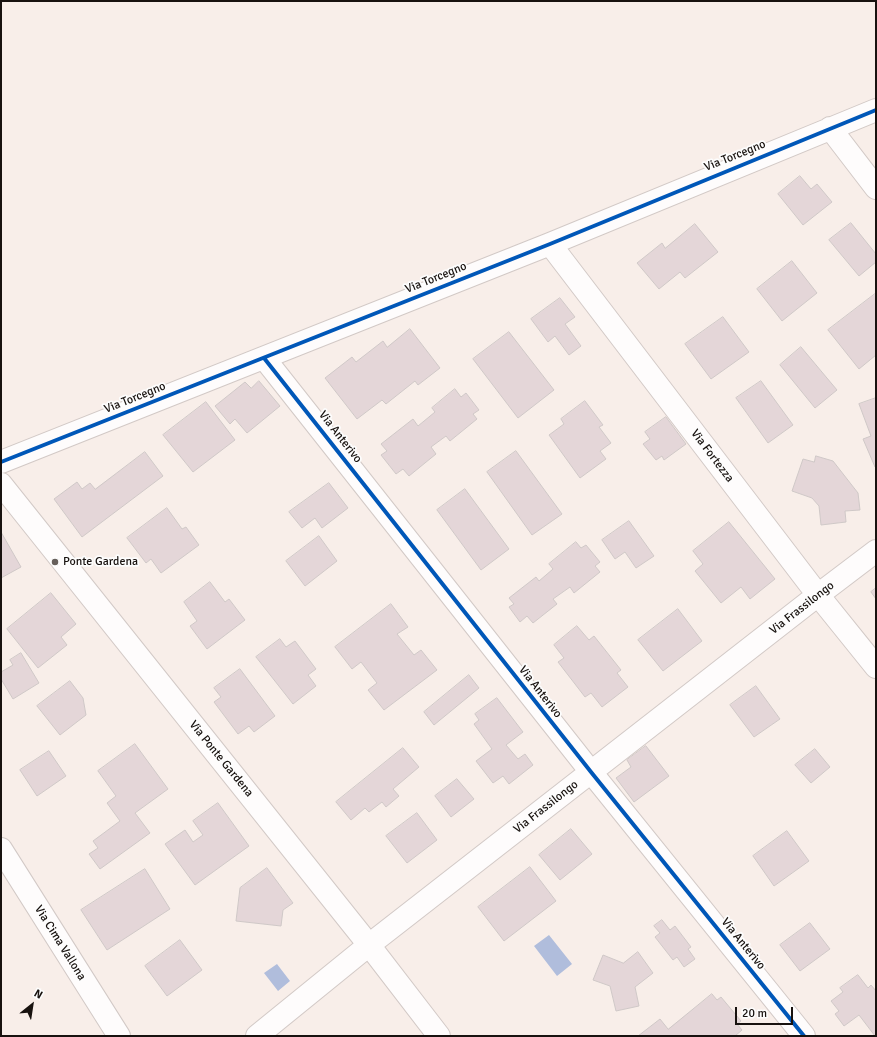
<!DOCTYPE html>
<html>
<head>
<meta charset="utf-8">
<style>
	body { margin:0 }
	#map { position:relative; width:877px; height:1037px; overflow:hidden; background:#f8eee9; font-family:Signika,sans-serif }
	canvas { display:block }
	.frame { position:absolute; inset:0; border:2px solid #18120f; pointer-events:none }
	.north { position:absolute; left:12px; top:985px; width:40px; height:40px; -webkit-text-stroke:3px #fdfdfd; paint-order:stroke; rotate:30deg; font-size:11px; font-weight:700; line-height:16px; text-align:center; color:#18120f }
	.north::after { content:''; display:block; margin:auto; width:14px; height:18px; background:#18120f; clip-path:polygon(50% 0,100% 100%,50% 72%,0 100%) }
	.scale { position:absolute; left:735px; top:1007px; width:58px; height:18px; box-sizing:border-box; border:2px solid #18120f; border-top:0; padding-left:5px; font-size:12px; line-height:14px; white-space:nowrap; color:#18120f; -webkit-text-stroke:3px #fdfdfd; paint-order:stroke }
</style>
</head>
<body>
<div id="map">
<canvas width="877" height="1037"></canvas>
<div class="frame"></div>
<div class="north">N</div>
<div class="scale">20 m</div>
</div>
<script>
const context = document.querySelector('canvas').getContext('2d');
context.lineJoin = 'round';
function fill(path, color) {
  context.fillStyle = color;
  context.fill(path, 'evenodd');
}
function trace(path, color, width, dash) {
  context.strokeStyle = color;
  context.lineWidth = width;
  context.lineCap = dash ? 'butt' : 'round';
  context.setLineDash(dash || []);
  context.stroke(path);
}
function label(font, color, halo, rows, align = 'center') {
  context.font = font + ' Signika,sans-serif';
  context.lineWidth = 3.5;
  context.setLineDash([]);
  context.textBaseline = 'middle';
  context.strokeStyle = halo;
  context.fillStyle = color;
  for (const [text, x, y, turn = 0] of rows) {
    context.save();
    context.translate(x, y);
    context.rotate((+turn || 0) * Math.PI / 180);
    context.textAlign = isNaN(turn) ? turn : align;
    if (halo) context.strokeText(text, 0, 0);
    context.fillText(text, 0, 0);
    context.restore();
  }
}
fill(new Path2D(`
	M549,935L572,964L557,976L534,946Z
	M277,964L290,981L278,991L264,973Z`), '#b0bddc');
const building = new Path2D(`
	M800,176L811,189L817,184L832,202L803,225L778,194Z
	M851,223L876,254V262L859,276L829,240Z
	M695,224L718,252L685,278L680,272L659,289L637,263L662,243L665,248Z
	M792,261L817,293L782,321L757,289Z
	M875,294L876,295V355L859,369L828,330Z
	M560,298L575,317L565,324L581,346L569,355L555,336L548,342L531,319Z
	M723,317L749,352L711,379L685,344Z
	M410,329L440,368L418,385L415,381L386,404L382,400L357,419L325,378L352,357L356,362L383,341L387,347Z
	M509,332L554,390L518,418L473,359Z
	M801,347L837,390L815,408L780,365Z
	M259,381L280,406L247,433L235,419L230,424L215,406L245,382L251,388Z
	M761,381L793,425L768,443L736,398Z
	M455,389L461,397L466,393L479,410L473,414L477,419L450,441L446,436L431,447L436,454L409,476L403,469L396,474L381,455L387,451L381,444L413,419L418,426L435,412L432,408Z
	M876,398V467H875L863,439L871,436L859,404Z
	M585,401L603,425L599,427L611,443L600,451L606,459L580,478L549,435L564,424L561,419Z
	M206,402L235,440L193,472L163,435Z
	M666,417L686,444L664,460L662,456L656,460L643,444L650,439L645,432Z
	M516,451L562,514L532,535L487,472Z
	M145,452L163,476L82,537L54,499L77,482L82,489L90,483L95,489Z
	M816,456L833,461L858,493L860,510L845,511L846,522L821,525L819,506L812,498L792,491L803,459L814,462Z
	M329,483L348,508L322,528L315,518L302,528L289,512Z
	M465,489L509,549L481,570L437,510Z
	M167,508L182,529L186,527L199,545L161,573L151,559L146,563L127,538Z
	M629,521L654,556L636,568L625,552L615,559L602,540Z
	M729,522L775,579L750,599L741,587L721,603L695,571L703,564L693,551Z
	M1,532L21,567L1,578Z
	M319,536L337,561L305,586L286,561Z
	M576,542L581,548L586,545L600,562L595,566L600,572L574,593L570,587L553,599L557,604L533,623L527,616L520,622L509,607L514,604L509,598L536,577L539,581L553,569L549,564Z
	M210,582L225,602L229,599L245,620L207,649L190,626L197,621L184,602Z
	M876,588V599L871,592Z
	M51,593L76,624L61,637L67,645L38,668L7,629Z
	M391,604L408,627L397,634L414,655L421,650L437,670L384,710L368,690L377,683L361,662L352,669L335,647Z
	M678,609L702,641L663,671L638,640Z
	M577,626L589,640L594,636L621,670L617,673L628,687L602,707L591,693L585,697L558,662L564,658L554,645Z
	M280,639L286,647L295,641L316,669L308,675L316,686L293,704L256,657Z
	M21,653L39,683L13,699L1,679V672L13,665L10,660Z
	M240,669L275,716L254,732L249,726L238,734L214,702L221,697L214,688Z
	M469,675L479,688L434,725L424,712Z
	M70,681L83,698L86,715L60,735L37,706Z
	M756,686L780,719L754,737L730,705Z
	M497,698L523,732L506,745L518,759L525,754L533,765L509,784L503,776L493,783L476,761L492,749L474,724L479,720L475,714Z
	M135,744L168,789L135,813L150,833L100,869L89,854L98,848L93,841L120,821L107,803L116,796L98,771Z
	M646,746L669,776L634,802L616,778L631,767L627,760Z
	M403,748L419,767L393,789L399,796L386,807L382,802L369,812L365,808L351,820L336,802Z
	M815,749L830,767L811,783L795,765Z
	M49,751L66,776L37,796L20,770Z
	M457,779L474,799L451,817L435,796Z
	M218,803L249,846L195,885L165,844L185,830L193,842L203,835L193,821Z
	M417,813L437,840L407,863L386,836Z
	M571,829L592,854L560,880L539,855Z
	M787,831L809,861L774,886L753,856Z
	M530,867L556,901L504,941L478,907Z
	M267,868L293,903L283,910L281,926L236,921L240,888Z
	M145,869L170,909L107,950L81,910Z
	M662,920L670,930L675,926L691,947L688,949L695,959L684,967L677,957L673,960L655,937L660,933L654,926Z
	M810,923L830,949L800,971L780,945Z
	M180,940L202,970L167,996L145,966Z
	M638,952L653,973L635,987L639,1006L616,1011L610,986L593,980L603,955L623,963Z
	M858,975L868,988L871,985L876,991V1036H875L859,1015L844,1026L835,1014L839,1011L831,1001L843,992L840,988Z
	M712,994L717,1000L721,997L741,1021L737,1024L742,1030L735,1036H638L660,1019L668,1029Z`);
fill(building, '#e4d6d8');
trace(building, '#cfc8c7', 1);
const street = new Path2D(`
	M830,128L876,188
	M550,244L818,595L876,667
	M264,358L591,772L804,1036
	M1,462L550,244L876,110
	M1,484L369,945L439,1036
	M1,849L119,1036
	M257,1036L369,945L818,595L876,551`);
trace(street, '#d2c9c6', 24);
trace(street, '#fefcfc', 22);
trace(new Path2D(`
	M264,358L591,772L804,1036
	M1,462L550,244L876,110`), '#0057b8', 4);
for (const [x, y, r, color] of [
	[55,562,4,"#665f5b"]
]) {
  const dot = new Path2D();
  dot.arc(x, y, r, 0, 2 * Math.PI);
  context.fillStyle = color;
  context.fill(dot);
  trace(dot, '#fdfdfd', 1.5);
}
label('12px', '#18120f', '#fdfdfd', [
	["Via Torcegno",735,156,-22],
	["Via Torcegno",436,278,-22],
	["Via Torcegno",135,398,-22],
	["Via Anterivo",340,437,52],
	["Via Fortezza",712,456,53],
	["Via Frassilongo",802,608,-38],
	["Via Anterivo",540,692,52],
	["Via Ponte Gardena",221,759,51],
	["Via Frassilongo",546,807,-38],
	["Via Cima Vallona",60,943,58],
	["Via Anterivo",743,944,51]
]);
label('12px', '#18120f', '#fdfdfd', [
	["Ponte Gardena",63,562]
], 'left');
</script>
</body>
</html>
